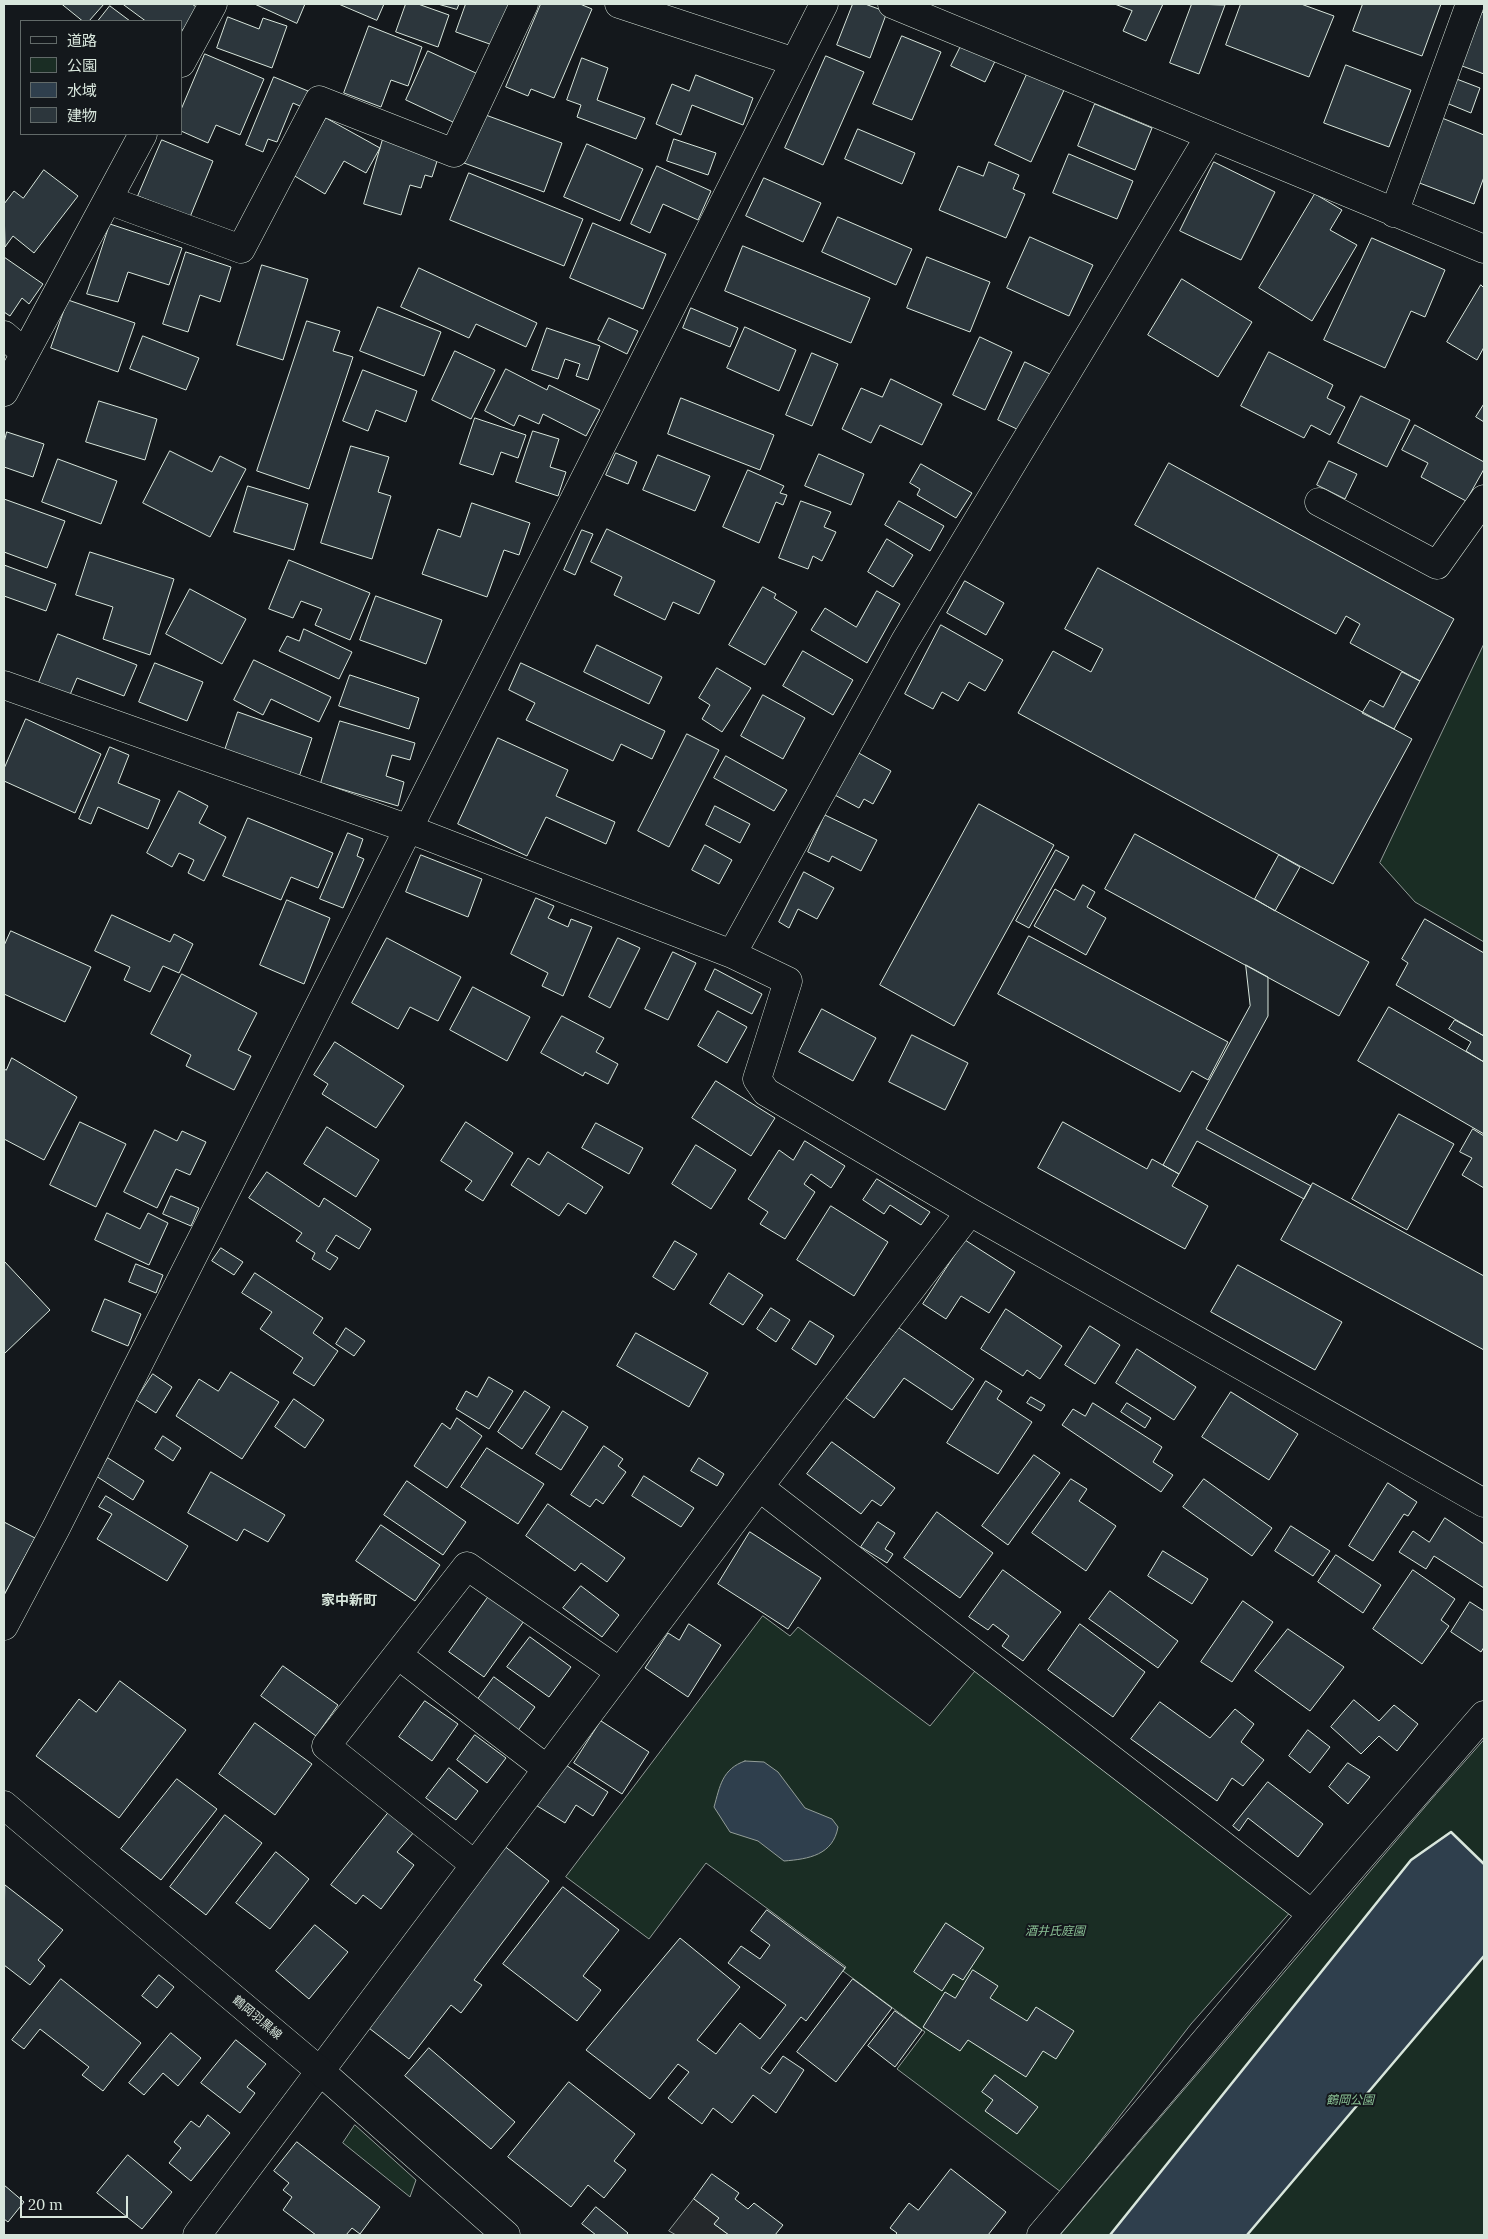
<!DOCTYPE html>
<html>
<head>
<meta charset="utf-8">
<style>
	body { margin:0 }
	#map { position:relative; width:1488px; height:2239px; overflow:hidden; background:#14181c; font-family:Lora,"Noto Sans JP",serif }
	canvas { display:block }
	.frame { position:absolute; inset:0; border:5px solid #d8e6dc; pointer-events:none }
	.legend { position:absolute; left:20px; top:20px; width:162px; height:115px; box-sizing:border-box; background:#14181c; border:1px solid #626a69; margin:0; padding:6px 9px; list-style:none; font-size:15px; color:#d8e6dc }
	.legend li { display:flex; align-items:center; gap:10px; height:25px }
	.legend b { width:25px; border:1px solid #626a69 }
	.scale { position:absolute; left:20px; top:2196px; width:108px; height:22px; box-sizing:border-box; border:2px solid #d8e6dc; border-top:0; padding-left:6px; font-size:15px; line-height:18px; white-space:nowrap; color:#d8e6dc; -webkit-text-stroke:4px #14181c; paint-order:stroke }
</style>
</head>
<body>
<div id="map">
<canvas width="1488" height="2239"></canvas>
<div class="frame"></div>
<ul class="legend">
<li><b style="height:6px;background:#14181c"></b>道路</li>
<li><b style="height:14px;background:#1a2d24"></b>公園</li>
<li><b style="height:14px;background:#2f3f4d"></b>水域</li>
<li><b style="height:14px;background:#2c363c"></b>建物</li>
</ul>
<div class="scale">20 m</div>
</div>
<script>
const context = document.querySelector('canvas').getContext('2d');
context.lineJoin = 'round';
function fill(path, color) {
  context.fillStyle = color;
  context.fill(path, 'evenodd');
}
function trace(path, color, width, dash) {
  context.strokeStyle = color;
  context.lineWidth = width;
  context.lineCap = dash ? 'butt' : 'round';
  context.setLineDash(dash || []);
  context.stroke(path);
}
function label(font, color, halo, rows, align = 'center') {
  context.font = font + ' Lora,"Noto Sans JP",serif';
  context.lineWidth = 4;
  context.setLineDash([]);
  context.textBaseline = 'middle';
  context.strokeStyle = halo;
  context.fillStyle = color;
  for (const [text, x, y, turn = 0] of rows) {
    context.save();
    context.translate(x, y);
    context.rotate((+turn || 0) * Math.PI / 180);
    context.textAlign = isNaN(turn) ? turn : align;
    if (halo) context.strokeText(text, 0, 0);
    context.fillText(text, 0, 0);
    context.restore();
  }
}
const green = new Path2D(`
	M1484,644V942L1415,902L1380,863Z
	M763,1616L790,1636L798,1627L930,1726L979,1666L1293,1909L1191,2024L1061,2192L897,2069L925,2032L843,1971L846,1967L706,1863L649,1939L566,1877Z
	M1484,1740V2235H1060L1436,1794Z
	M355,2125L416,2180L410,2197L343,2143Z`);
fill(green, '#1a2d24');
trace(green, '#939e99', 1);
const parking = new Path2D(`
	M694,2199L719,2218L714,2224L729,2235H676L669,2231Z`);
fill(parking, '#24282b');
trace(parking, '#939e99', 1);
const water = new Path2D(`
	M745,1761L764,1762L778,1772L805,1808L832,1819L838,1827C833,1855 809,1859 784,1861L758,1841L730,1832L714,1807C720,1786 722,1769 745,1761Z
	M1451,1832L1484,1864V1956L1247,2235H1110L1411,1860Z`);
fill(water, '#2f3f4d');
trace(water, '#939e99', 1);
const building = new Path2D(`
	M62,4H104L89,21H83Z
	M123,4H192L199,9L181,32V21H146Z
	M255,4H305L297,23Z
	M339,4H384L377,20Z
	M406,4H418L449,15L438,47L396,32Z
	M438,4H459L457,9Z
	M466,4H513L498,47L456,32Z
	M541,4H580L592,9L554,98L531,89L528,96L506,87Z
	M853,4H865L887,12L870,58L837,45Z
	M1115,4H1163L1146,41L1123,31L1132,11Z
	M1192,4L1225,5L1199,74L1170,63Z
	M1241,4H1301L1334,16L1309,77L1226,45Z
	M1363,4H1441L1422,56L1353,31Z
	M110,6L130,21H98Z
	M1482,12L1484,13V74L1462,66Z
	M228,17L259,29L263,18L287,26L272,68L217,48Z
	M369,26L422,47L408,86L391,80L381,107L344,93Z
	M902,36L941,52L912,120L873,104Z
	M963,42L997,57L985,82L951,66Z
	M428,51L478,74L455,123L406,100Z
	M205,54L264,79L240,135L216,125L208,143L181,131V110Z
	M826,56L864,72L823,165L785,148Z
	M582,58L608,68L597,100L645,118L636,139L577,117L581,105L567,100Z
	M1346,65L1411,90L1389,147L1324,123Z
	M1028,72L1065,88L1031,162L995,145Z
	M696,75L753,98L743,125L692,105L681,135L656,124L672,84L689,91Z
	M274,77L308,91L302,107L293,103L277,142L268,139L263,152L246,145Z
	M1454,78L1480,88L1471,113L1444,102Z
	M1095,104L1152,128L1135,170L1078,146Z
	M483,114L562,143L544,192L464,163Z
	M326,118L380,148L366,173L344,161L325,194L293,175Z
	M1442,118L1484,135V177L1474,204L1417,182Z
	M858,129L915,153L902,184L845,159Z
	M383,139L439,155L432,177L425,175L421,188L410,185L401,215L364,204Z
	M674,139L716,153L708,175L667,161Z
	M162,140L213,161L190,217L138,196Z
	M587,144L643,169L620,221L564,197Z
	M1069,154L1133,181L1117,219L1053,193Z
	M989,162L1019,175L1013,189L1025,194L1006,238L939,210L958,166L983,176Z
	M1214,162L1275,192L1241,260L1180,231Z
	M657,166L711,191L698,220L663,204L650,233L631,224Z
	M44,170L78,196L34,253L13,236L5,247L4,204L14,191L23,198Z
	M469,173L583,219L564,266L450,220Z
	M764,178L821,203L803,242L746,216Z
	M1315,194L1342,210L1330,230L1357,245L1312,321L1259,288Z
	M838,217L912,249L896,285L822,252Z
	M593,223L666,254L643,309L570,278Z
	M110,224L182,248L169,285L128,272L118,302L87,294Z
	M1030,237L1093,265L1069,316L1007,288Z
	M1372,238L1445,270L1425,317L1411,311L1385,368L1324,340Z
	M743,246L870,298L851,343L725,291Z
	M186,252L231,267L220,302L200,295L188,332L163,324Z
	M4,257L43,284L29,304L22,298L10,316L4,312Z
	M927,257L990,282L970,332L907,308Z
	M262,265L308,279L283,360L237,345Z
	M419,268L537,323L526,347L476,324L469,338L401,307Z
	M1182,279L1252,322L1218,377L1148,335Z
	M1481,285L1484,288V347L1477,360L1447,342Z
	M68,300L135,323L118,372L51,348Z
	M378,307L441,332L424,376L360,351Z
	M691,308L738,328L730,347L683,328Z
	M609,318L638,331L627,354L598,340Z
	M307,321L340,331L333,351L353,357L309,489L257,471Z
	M745,327L796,350L779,391L727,368Z
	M547,328L600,346L588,380L576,376L580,364L565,359L558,379L532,370Z
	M143,336L199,358L186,390L130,369Z
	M980,337L1012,352L985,410L953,395Z
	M455,351L495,370L471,419L432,400Z
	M1269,352L1333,385L1327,398L1345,407L1330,435L1311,425L1304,438L1241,406Z
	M812,353L838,364L812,426L786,415Z
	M1025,362L1050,374L1023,432L998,420Z
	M506,369L547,390L549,385L600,410L586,436L543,414L539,424L519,415L514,426L485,411Z
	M363,370L417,391L406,422L376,410L368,431L343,421Z
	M891,379L942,404L922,445L880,425L871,443L842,429L861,388L882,397Z
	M1361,396L1410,420L1387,467L1338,443Z
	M681,398L774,435L760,470L668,434Z
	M99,401L157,419L145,460L86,442Z
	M1484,404V422L1476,417Z
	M475,418L526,435L518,458L501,452L493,475L460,464Z
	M1415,425L1484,462V469L1466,501L1421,477L1428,463L1402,450Z
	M533,431L559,439L550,467L566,472L558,496L516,482Z
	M7,432L44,444L33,477L4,467V443Z
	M351,446L389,457L378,492L391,496L372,559L321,543Z
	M170,451L212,472L220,456L246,469L210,537L143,503Z
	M616,453L637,462L628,484L606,475Z
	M819,454L864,474L851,505L805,486Z
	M658,455L710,476L695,511L643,490Z
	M58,459L117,481L101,524L42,502Z
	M1329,461L1357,474L1345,499L1317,485Z
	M1169,463L1454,619L1420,681L1350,643L1360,624L1346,616L1336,634L1135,525Z
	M921,464L972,493L956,518L917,495L920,489L910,483Z
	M748,470L784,486L780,493L787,495L783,505L776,502L759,543L723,527Z
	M248,486L308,504L294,550L234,532Z
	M4,499L65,521L47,568L4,552Z
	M801,501L831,512L824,527L836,532L822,561L813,556L808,569L779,558Z
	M899,501L944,526L930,551L885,525Z
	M472,503L530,523L519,555L504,550L487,597L422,574L438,529L460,537Z
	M607,529L715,581L699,614L673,602L665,620L614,595L622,577L591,562Z
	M582,530L593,534L575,575L564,570Z
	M887,539L913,555L893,587L868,572Z
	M90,552L174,579L150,655L103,639L113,607L76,595Z
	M289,560L370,593L350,640L315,625L322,609L301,601L293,618L269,609Z
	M4,565L56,584L46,611L4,596Z
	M1098,568L1412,739L1333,884L1018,713L1053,651L1091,672L1103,649L1065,629Z
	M965,581L1004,603L986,635L947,613Z
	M763,587L776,594L774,598L797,612L765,665L729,645Z
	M190,589L246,619L222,664L166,634Z
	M877,591L900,604L867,663L811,630L825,608L856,627Z
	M376,596L442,620L426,664L360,640Z
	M941,625L1003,660L985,691L969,682L958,701L942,692L933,709L905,694Z
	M304,629L352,652L339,679L279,651L287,636L299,641Z
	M58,634L137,665L124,696L77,678L67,702L36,690Z
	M597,645L662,677L649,704L584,672Z
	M803,651L853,680L833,715L783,686Z
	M254,660L331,697L319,722L271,699L263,715L234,700Z
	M155,663L203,682L187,721L139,702Z
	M521,663L665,731L652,759L621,744L613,761L526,720L535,703L509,690Z
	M717,668L751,688L722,732L702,719L710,705L699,698Z
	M1402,672L1420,681L1394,729L1362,713L1370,700L1383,707Z
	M350,675L419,698L409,729L339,706Z
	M763,695L805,718L783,759L741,736Z
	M238,712L312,738L299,777L225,750Z
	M26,719L101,754L75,813L4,781V769Z
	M340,721L415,743L410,760L392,755L386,776L404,782L398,806L321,783Z
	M687,734L719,750L669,847L638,831Z
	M498,738L568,770L556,796L615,822L606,844L546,817L527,856L458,824Z
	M110,747L129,755L118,783L160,800L148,829L98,807L91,824L79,819Z
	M855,751L891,771L873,804L864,799L859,808L833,794Z
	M726,756L787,790L774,811L714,778Z
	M179,791L208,806L199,823L226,837L204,881L188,873L194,860L179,853L172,867L147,853Z
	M979,804L1054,845L954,1026L880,985Z
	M715,806L750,824L740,843L706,825Z
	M825,815L877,840L861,871L832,856L829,862L808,852Z
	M248,818L333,853L318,888L291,877L281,900L223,876Z
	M348,833L363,839L357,856L364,859L343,908L320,899Z
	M1135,834L1369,962L1339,1016L1105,889Z
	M705,845L732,860L719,884L692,870Z
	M1056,850L1069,857L1029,928L1016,921Z
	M421,855L482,879L468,917L406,892Z
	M1279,855L1300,867L1275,911L1255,899Z
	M804,872L834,888L817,919L798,909L789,928L779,922Z
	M1083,885L1095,892L1087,907L1106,918L1086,955L1034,926L1055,889L1074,900Z
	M536,898L554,906L548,918L568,927L571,919L592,927L563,996L542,986L548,973L511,954Z
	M287,900L330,918L304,984L260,965Z
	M112,915L170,942L174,934L193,944L179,973L163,966L150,992L124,980L130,967L95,951Z
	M1425,919L1484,953V1036L1396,985L1408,963L1402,959Z
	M11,931L91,967L65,1022L4,994V946Z
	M1029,936L1228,1042L1208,1080L1192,1071L1180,1092L998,994Z
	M387,938L461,977L438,1021L410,1007L398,1029L352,1003Z
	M618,938L640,948L610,1008L589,997Z
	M673,952L696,963L668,1020L645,1009Z
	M1246,965L1268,977V1016L1206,1129L1311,1186L1304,1199L1197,1141L1179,1174L1163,1165L1250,1006Z
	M715,969L762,994L752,1014L705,990Z
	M182,974L257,1013L238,1050L251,1056L234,1090L186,1066L191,1055L151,1034Z
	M473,987L530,1017L507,1061L450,1030Z
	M1389,1007L1484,1062V1134L1358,1061Z
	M822,1009L876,1038L853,1081L799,1052Z
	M718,1011L747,1027L727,1063L698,1046Z
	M562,1016L604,1038L596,1052L618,1064L608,1084L585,1072L583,1076L541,1053Z
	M1455,1020L1484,1036V1062L1466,1051L1471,1042L1449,1029Z
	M912,1035L968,1063L945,1110L889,1082Z
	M335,1042L404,1086L376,1128L322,1094L328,1084L314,1075Z
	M12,1058L77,1097L44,1160L4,1139V1069L6,1070Z
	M716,1081L775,1118L751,1156L692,1118Z
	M1399,1114L1454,1144L1407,1230L1352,1199Z
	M80,1122L126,1144L96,1207L50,1185Z
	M466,1122L513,1153L483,1201L465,1190L472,1181L441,1161Z
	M1063,1122L1147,1169L1152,1159L1179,1174L1172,1186L1208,1206L1185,1249L1038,1168Z
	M596,1123L643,1148L629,1174L582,1148Z
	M327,1127L379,1160L356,1197L304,1164Z
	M1473,1129L1484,1136V1188L1462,1175L1472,1158L1460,1152Z
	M155,1130L177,1141L182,1131L206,1142L190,1175L176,1169L157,1208L124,1192Z
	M805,1141L845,1166L831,1188L811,1174L804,1184L815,1192L785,1239L760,1224L768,1212L748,1199L779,1150L793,1160Z
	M696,1145L736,1170L711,1209L672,1184Z
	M548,1152L603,1187L586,1214L568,1203L559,1216L511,1185L528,1158L539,1165Z
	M267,1172L319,1207L324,1198L371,1229L359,1249L336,1235L326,1251L338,1258L330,1270L312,1259L315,1253L296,1241L302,1233L249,1198Z
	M877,1179L930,1212L921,1225L890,1205L884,1214L863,1200Z
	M1313,1183L1484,1276V1350L1281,1240Z
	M171,1196L199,1208L191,1226L163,1214Z
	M831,1206L888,1242L854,1296L797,1260Z
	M107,1213L140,1229L148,1213L168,1223L149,1265L95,1240Z
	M965,1240L1015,1272L989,1313L961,1296L946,1319L923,1304Z
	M675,1241L697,1254L674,1290L653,1277Z
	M221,1248L243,1262L234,1275L212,1261Z
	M4,1261L50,1310L4,1354Z
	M136,1264L163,1275L156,1293L129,1282Z
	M1238,1265L1342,1322L1315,1370L1211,1312Z
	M255,1273L323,1318L313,1333L338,1351L314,1386L293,1373L303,1358L260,1329L272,1312L242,1293Z
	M729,1273L763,1295L743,1325L710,1304Z
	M105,1299L141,1314L128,1346L92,1331Z
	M771,1308L790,1320L776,1342L757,1329Z
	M1006,1309L1062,1346L1040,1379L1027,1370L1023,1376L981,1349Z
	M810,1321L834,1336L816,1365L792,1349Z
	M1090,1326L1120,1345L1095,1384L1065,1365Z
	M346,1328L365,1341L354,1356L336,1344Z
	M899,1328L974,1379L952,1410L904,1378L874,1418L846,1398Z
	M636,1333L708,1373L689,1407L617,1366Z
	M1137,1349L1196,1387L1174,1420L1116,1383Z
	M231,1372L279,1402L242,1459L176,1416L199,1379L218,1391Z
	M153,1374L172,1387L156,1413L136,1400Z
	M489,1377L513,1391L489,1429L456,1409L466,1391L477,1397Z
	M986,1381L1002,1391L997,1399L1032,1422L998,1474L947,1443Z
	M525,1391L550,1407L522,1449L498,1432Z
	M1231,1392L1298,1434L1269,1480L1202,1437Z
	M1031,1397L1045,1405L1041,1411L1027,1403Z
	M294,1399L324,1420L305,1448L275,1427Z
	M1093,1403L1162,1447L1153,1462L1173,1475L1161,1492L1062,1425L1073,1409L1085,1416Z
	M1127,1403L1151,1418L1145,1428L1121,1412Z
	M563,1411L588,1427L561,1470L536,1454Z
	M457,1418L482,1436L447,1488L414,1466L442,1423L450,1429Z
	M163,1436L181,1448L173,1461L155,1449Z
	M832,1442L895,1488L881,1506L872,1500L861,1514L807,1474Z
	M604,1446L623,1459L618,1466L626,1472L603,1504L596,1499L590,1507L571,1495Z
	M487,1448L544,1484L518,1524L461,1487Z
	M1034,1455L1060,1473L1008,1545L982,1526Z
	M108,1458L144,1481L133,1500L96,1476Z
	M699,1458L724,1474L717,1486L691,1471Z
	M211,1472L285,1515L268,1542L244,1529L237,1541L188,1513Z
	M644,1476L694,1508L681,1527L632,1496Z
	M1071,1479L1087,1489L1079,1501L1116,1526L1086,1571L1032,1533Z
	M1204,1479L1272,1528L1252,1556L1183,1507Z
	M407,1481L466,1522L443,1555L384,1515Z
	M1388,1483L1417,1502L1408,1516L1404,1514L1373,1561L1349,1546Z
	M106,1496L188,1546L167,1581L97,1539L112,1514L99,1507Z
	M548,1504L625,1558L607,1582L581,1563L575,1571L526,1536Z
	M937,1512L993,1553L960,1598L904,1558Z
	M1445,1518L1484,1544V1588L1434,1556L1426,1569L1399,1552L1413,1531L1429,1542Z
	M4,1522L35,1538L4,1595Z
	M878,1522L895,1533L885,1549L893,1554L887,1563L861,1547Z
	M381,1525L440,1565L415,1601L356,1561Z
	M1291,1526L1330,1551L1313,1576L1275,1551Z
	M750,1532L821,1578L788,1629L718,1584Z
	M1163,1551L1208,1579L1192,1604L1148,1576Z
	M1336,1555L1381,1585L1363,1613L1318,1582Z
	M1003,1570L1061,1612L1023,1661L1002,1646L1009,1636L993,1624L988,1630L969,1617Z
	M1413,1570L1455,1599L1441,1620L1449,1626L1422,1664L1373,1629Z
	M581,1586L619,1615L602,1637L563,1608Z
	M1110,1591L1178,1641L1158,1668L1089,1619Z
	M489,1596L524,1621L484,1677L449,1652Z
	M1243,1601L1273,1622L1232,1682L1201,1662Z
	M1470,1602L1484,1611V1647L1481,1652L1451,1632Z
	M689,1624L721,1645L688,1697L645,1668L668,1633L679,1640Z
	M1080,1624L1145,1672L1113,1717L1048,1670Z
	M1288,1629L1344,1667L1310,1711L1255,1671Z
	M530,1637L571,1667L549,1697L507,1667Z
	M283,1666L338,1705L316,1736L261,1696Z
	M494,1677L535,1707L514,1736L473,1706Z
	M120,1681L186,1730L119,1818L36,1756L79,1699L96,1712Z
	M1354,1700L1379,1721L1394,1705L1418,1724L1397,1751L1379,1736L1361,1754L1331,1727Z
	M425,1701L458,1724L432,1761L399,1737Z
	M1160,1702L1210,1738L1235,1709L1254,1724L1241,1742L1264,1760L1243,1786L1232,1778L1217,1801L1131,1739Z
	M601,1721L649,1752L622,1794L574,1763Z
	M255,1723L312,1764L275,1815L219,1774Z
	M1308,1730L1330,1747L1310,1773L1289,1756Z
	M475,1735L506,1758L487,1783L457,1760Z
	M561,1762L608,1792L593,1816L576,1805L565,1823L534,1804Z
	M1348,1763L1370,1777L1348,1804L1329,1787Z
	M449,1768L478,1791L456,1820L426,1798Z
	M177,1779L217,1809L161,1880L121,1849Z
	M1268,1782L1323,1824L1298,1857L1248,1818L1239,1831L1233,1826Z
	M389,1812L414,1832L397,1852L414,1865L381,1909L363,1895L356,1904L331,1885Z
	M225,1815L262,1843L206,1915L170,1887Z
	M503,1845L549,1881L474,1980L482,1985L461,2013L451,2005L409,2059L365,2025Z
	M276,1852L309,1879L270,1929L236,1903Z
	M5,1885L63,1930L38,1960L45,1966L30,1985L4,1965Z
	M563,1887L619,1930L583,1976L601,1990L577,2021L503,1964Z
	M767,1910L845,1968L806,2021L801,2017L761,2068L770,2074L783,2056L804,2070L776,2113L753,2095L732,2123L713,2108L702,2124L668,2098L689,2072L678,2064L650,2099L586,2050L680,1938L740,1987L697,2040L716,2054L740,2023L760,2039L786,2005L728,1963L741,1946L760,1959L770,1945L751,1931Z
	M946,1923L984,1948L963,1980L953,1974L942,1991L914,1972Z
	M315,1925L348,1952L309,1999L276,1971Z
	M973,1970L998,1986L990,1998L1027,2021L1036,2007L1074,2031L1056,2059L1043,2051L1026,2077L968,2040L960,2051L923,2027L945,1992L955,1998Z
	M159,1975L174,1987L157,2008L142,1996Z
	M61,1979L141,2043L103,2091L82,2075L89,2067L40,2029L24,2049L12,2040Z
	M853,1979L892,2008L836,2082L797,2052Z
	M895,2011L922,2030L895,2067L868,2046Z
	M171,2033L201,2058L178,2086L163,2073L144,2095L129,2083Z
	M236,2040L266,2064L247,2087L255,2093L240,2113L201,2083Z
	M429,2048L515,2122L491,2149L405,2076Z
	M995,2075L1038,2107L1017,2134L985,2111L993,2100L982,2092Z
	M569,2082L635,2134L614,2161L626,2170L604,2198L588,2185L571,2207L508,2157Z
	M208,2115L230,2133L191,2181L169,2163L181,2148L174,2142L191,2121L199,2127Z
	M297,2142L380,2207L360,2234L352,2228L346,2235H316L283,2210L292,2197L283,2190L289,2183L274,2171Z
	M128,2155L172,2192L142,2229L97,2193Z
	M951,2169L1006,2212L988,2235H895L897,2233L890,2228L909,2203L918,2210Z
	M712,2174L739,2193L735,2199L748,2209L754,2203L783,2225L775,2235H729L714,2224L719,2218L694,2199Z
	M4,2185L24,2202L8,2222L4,2219Z
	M596,2207L628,2233L626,2235H596L582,2224Z`);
fill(building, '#2c363c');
trace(building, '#d8e6dc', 1);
const minor = new Path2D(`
	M619,4L795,62
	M892,4L1484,249
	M181,63L213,4
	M108,200L241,249L319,100L454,153L524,4
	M1394,213L1470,4
	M4,335L25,353
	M4,392L143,134
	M1319,502L1437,565L1484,499
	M4,685L409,829L732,954L788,981L757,1079L766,1092L970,1212L1484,1503
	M732,954L905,641L1209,137
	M759,1487L1312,1914
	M4,1626L56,1528L824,4
	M398,1655L547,1769
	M475,1865L326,1746L467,1566L620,1672
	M197,2235L759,1487L970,1212
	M1041,2235L1312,1914L1484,1715`);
const major = new Path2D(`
	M4,1805L320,2071L506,2235`);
trace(minor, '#d8e6dc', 29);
trace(major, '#d8e6dc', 29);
trace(minor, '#14181c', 28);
trace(major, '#14181c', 28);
trace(new Path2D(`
	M1110,2235L1411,1860L1451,1832L1484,1864
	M1247,2235L1484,1956`), '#d8e6dc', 2.5);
label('italic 12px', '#8ac095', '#14181c', [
	["酒井氏庭園",1055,1932],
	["鶴岡公園",1350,2101]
]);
label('12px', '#d8e6dc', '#14181c', [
	["鶴岡羽黒線",257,2018,40]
]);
label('bold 14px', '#d8e6dc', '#14181c', [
	["家中新町",349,1601]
]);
</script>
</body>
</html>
